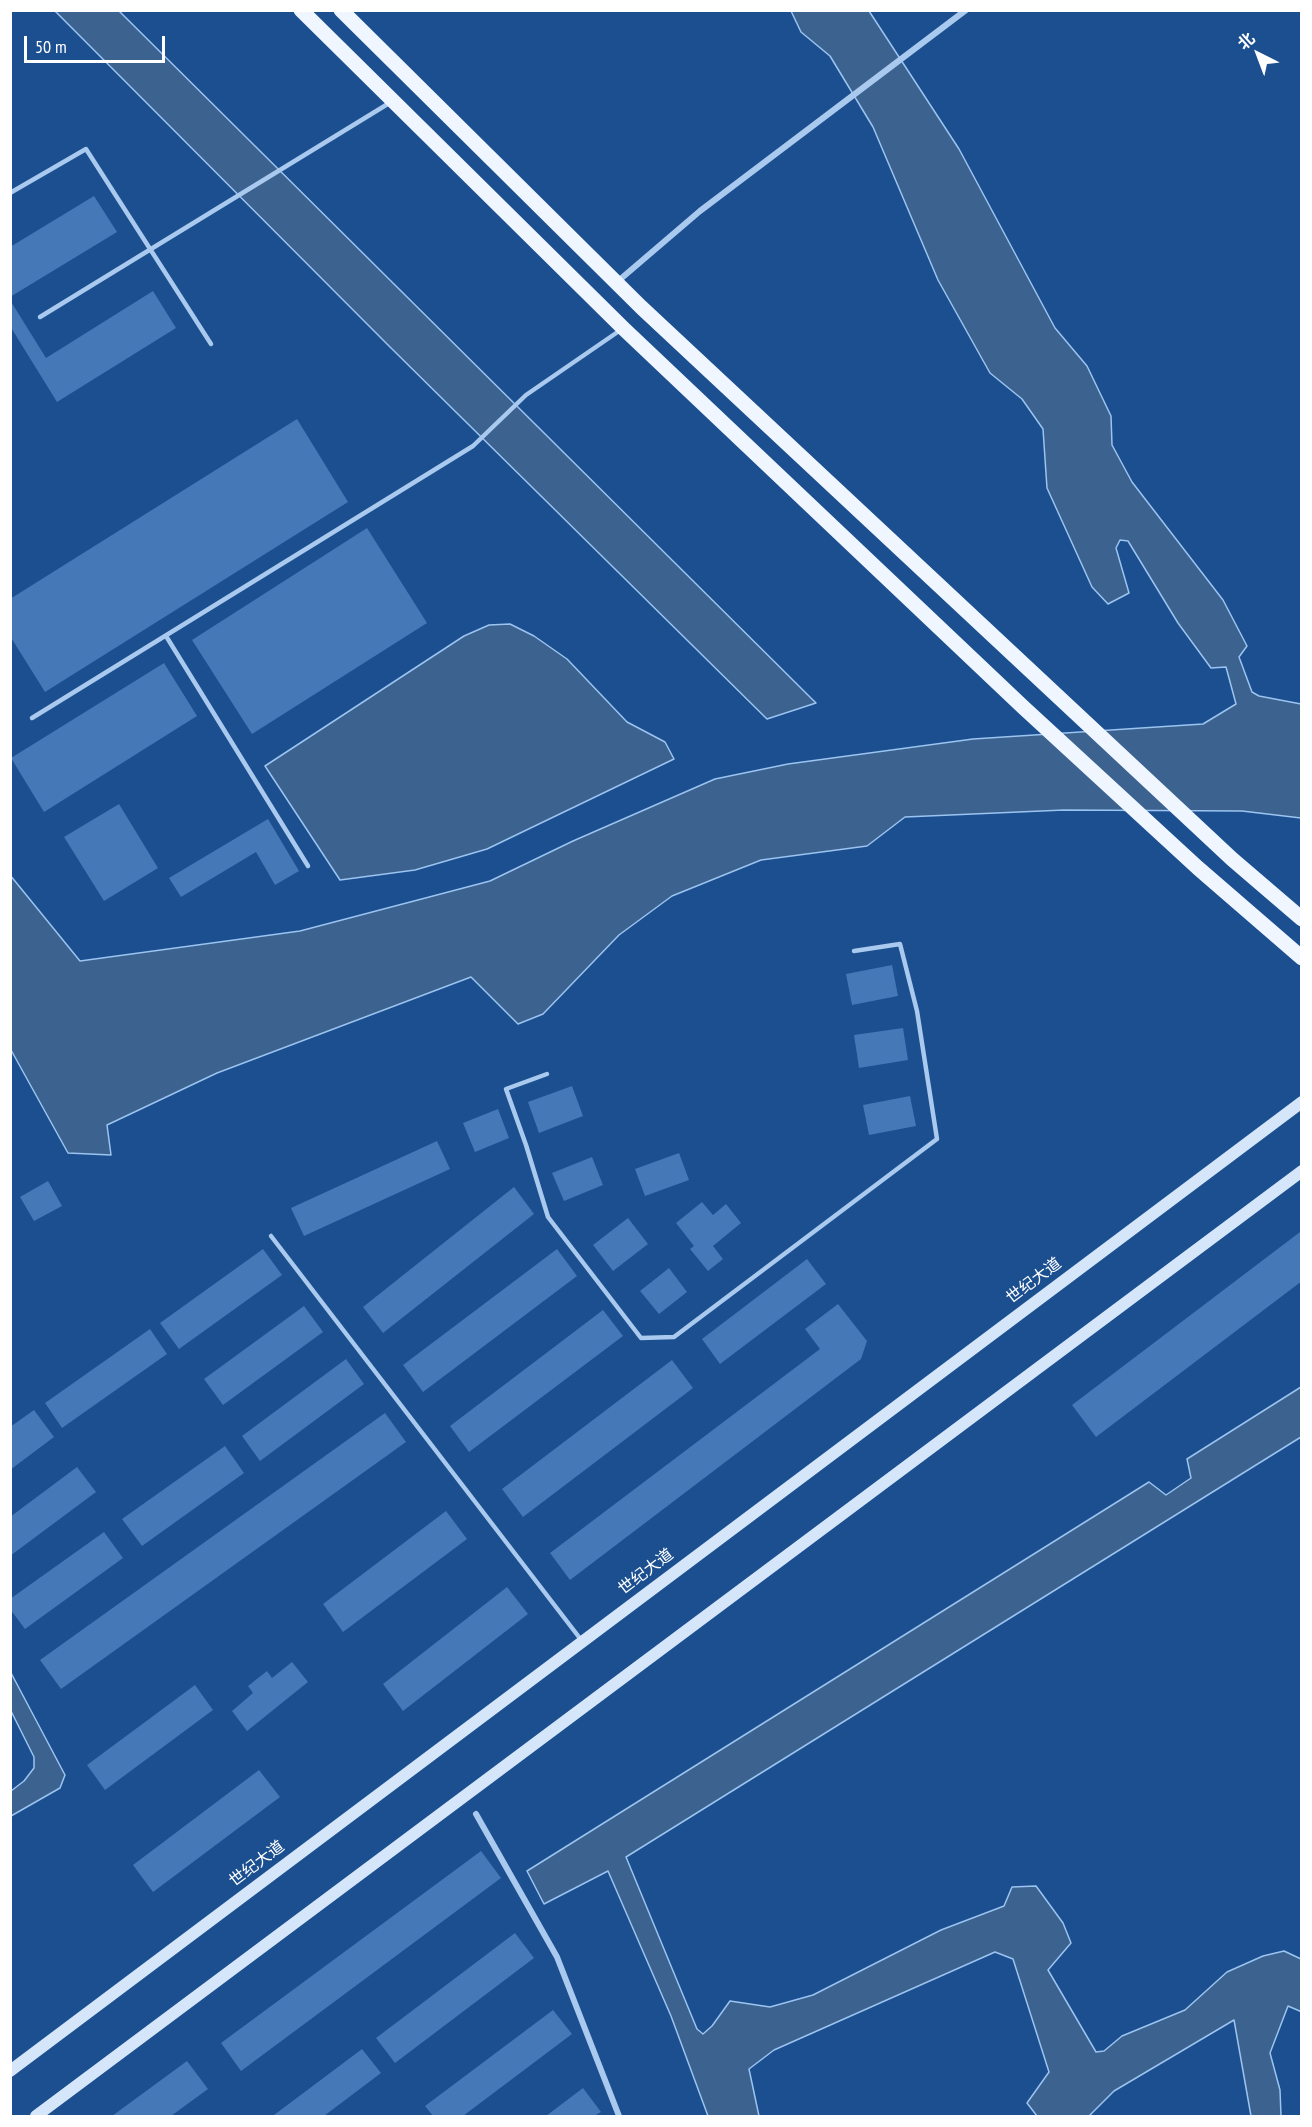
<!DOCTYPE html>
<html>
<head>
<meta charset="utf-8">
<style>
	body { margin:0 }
	#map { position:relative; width:1312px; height:2127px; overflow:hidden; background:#1b4f8f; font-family:"PT Sans Narrow","Noto Sans SC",sans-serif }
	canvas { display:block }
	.frame { position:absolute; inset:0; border:12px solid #fff; pointer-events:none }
	.north { position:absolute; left:1228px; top:24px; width:60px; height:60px; -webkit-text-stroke:4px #1b4f8f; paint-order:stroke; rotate:318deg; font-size:16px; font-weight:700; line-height:24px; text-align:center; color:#fff }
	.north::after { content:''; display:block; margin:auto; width:21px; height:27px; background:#fff; clip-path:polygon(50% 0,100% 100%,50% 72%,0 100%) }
	.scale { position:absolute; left:24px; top:36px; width:141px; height:27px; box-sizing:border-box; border:3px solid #fff; border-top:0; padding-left:8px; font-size:18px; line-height:21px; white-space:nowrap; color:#fff; -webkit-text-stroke:4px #1b4f8f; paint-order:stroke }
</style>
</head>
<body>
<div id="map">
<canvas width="1312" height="2127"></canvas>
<div class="frame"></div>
<div class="north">北</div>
<div class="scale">50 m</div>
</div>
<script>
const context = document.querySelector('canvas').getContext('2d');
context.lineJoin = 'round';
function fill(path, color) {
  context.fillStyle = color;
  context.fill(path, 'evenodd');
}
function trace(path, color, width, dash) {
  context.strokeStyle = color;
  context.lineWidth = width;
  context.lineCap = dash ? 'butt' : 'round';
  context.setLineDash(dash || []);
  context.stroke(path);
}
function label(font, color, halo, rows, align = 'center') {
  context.font = font + ' "PT Sans Narrow","Noto Sans SC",sans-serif';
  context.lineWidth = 4.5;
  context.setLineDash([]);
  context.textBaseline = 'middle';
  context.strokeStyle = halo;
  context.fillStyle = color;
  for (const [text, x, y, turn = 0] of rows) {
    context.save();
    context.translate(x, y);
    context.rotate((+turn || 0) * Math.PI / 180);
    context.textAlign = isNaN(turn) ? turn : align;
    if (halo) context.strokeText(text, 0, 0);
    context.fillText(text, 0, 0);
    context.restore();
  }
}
const water = new Path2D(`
	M55,11H119L816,703L767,719L389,346Z
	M791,11H869L959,149L1055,328L1087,366L1111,416L1112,445L1132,482L1223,600L1247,646L1239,657L1252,692L1259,696L1301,704V818L1242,811L1064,810L905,817L867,846L761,860L672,896L619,935L543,1014L518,1024L471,977L217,1073L107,1125L111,1155L68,1153L11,1050L10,875L80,961L300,931L490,881L573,841L715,779L788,764L973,739L1203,724L1236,704L1226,667L1211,668L1178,623L1128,541L1120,540L1116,548L1129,593L1108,604L1092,587L1047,488L1043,429L1022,399L990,373L938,280L873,127L830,56L801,32Z
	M510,624L534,636L567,659L627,722L665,742L674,759L487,849L415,870L340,880L265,766L464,636L489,625Z
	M1301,1387V1437L626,1857L697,2029L703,2034L712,2026L730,2001L770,2007L813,1995L941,1930L1004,1906L1012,1887L1036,1886L1063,1923L1071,1943L1048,1970L1096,2052L1104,2051L1122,2036L1185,2010L1227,1972L1263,1956L1284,1951L1301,1959L1302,2012L1288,2006L1270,2053L1280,2090L1281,2116H1251L1234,2020L1114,2091L1089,2116H1037L1027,2103L1049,2072L1013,1959L995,1952L774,2050L749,2069L759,2116H708L671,2016L608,1871L544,1904L527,1871L1149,1482L1166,1495L1191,1478L1187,1459Z
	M10,1671L65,1775L60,1788L11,1816V1791L24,1781L34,1768V1757L11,1711Z`);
fill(water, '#3c6290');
trace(water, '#9cc4f0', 1.5);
fill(new Path2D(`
	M94,196L117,232L10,297V247Z
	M153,291L176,328L57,402L10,326V300L46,358Z
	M297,419L348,502L45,692L10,636V599Z
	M367,528L427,623L252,734L192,640Z
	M164,663L197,716L44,812L11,758Z
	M119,804L158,868L104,901L64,837Z
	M268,819L299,871L275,885L256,852L181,897L169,878Z
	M892,965L898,996L852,1005L846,974Z
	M903,1028L908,1060L859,1068L854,1035Z
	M572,1086L583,1116L539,1133L528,1102Z
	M910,1096L916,1126L869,1135L863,1105Z
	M498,1109L509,1138L475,1152L463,1123Z
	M437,1141L450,1169L304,1236L291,1208Z
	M679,1153L689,1180L645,1196L635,1169Z
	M592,1157L603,1185L564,1201L552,1173Z
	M48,1181L62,1206L34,1221L20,1197Z
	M514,1187L534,1214L383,1333L363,1307Z
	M702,1202L713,1215L726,1204L741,1223L713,1246L723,1259L708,1271L690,1249L694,1246L676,1223Z
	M628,1218L648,1244L613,1271L593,1245Z
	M1300,1232L1302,1281L1096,1437L1072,1405Z
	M263,1249L282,1275L179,1349L160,1323Z
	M557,1249L577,1276L423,1392L403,1365Z
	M807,1259L826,1284L720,1364L702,1339Z
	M669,1268L687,1292L659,1314L640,1291Z
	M838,1304L867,1341L861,1359L570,1580L550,1553L820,1349L805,1329Z
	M304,1306L323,1332L223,1405L204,1379Z
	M603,1310L623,1336L469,1452L450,1426Z
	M150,1329L167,1354L62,1428L45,1403Z
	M346,1359L364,1384L260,1461L242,1436Z
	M672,1360L693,1388L523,1517L502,1489Z
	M34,1410L54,1437L10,1470V1427Z
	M385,1413L406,1442L61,1689L40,1660Z
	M225,1446L244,1473L142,1546L122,1519Z
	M77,1467L96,1492L10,1556V1517Z
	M446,1511L467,1539L343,1632L323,1604Z
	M104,1532L123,1558L25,1629L10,1609V1599Z
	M507,1587L528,1614L403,1711L383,1684Z
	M292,1662L308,1682L247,1731L232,1711L253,1693L248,1686L267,1671L272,1678Z
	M195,1685L213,1710L105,1790L87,1765Z
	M259,1770L280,1797L153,1892L133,1865Z
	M481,1851L501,1878L241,2071L221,2043Z
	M515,1933L534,1958L395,2063L376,2038Z
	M553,2010L572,2034L463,2116H433L425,2106Z
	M362,2049L381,2073L324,2116H275L274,2115Z
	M187,2061L208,2089L171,2116H112Z
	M583,2088L601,2112L594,2116H546Z`), '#4478b7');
trace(new Path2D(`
	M10,193L86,149L211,344
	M40,317L391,102
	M166,636L308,866
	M32,718L473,446L526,395L622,329
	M547,1074L506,1089L526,1145L548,1217L641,1338L674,1337L937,1139L917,1011L900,944L854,951
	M271,1236L582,1641`), '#a9c9ee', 4.5);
trace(new Path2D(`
	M617,282L700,211L966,10
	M476,1814L557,1957L619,2116`), '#a9c9ee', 6);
trace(new Path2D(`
	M10,2071L1302,1102
	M36,2116L1302,1171`), '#d6e6fa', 12);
trace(new Path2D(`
	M301,10L623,328L1023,707L1198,868L1302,958
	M341,10L641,307L1232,859L1302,919`), '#f0f6ff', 15);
label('16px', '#fff', '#1b4f8f', [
	["世纪大道",1034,1281,-37],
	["世纪大道",646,1572,-37],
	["世纪大道",257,1864,-37]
]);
</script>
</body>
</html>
